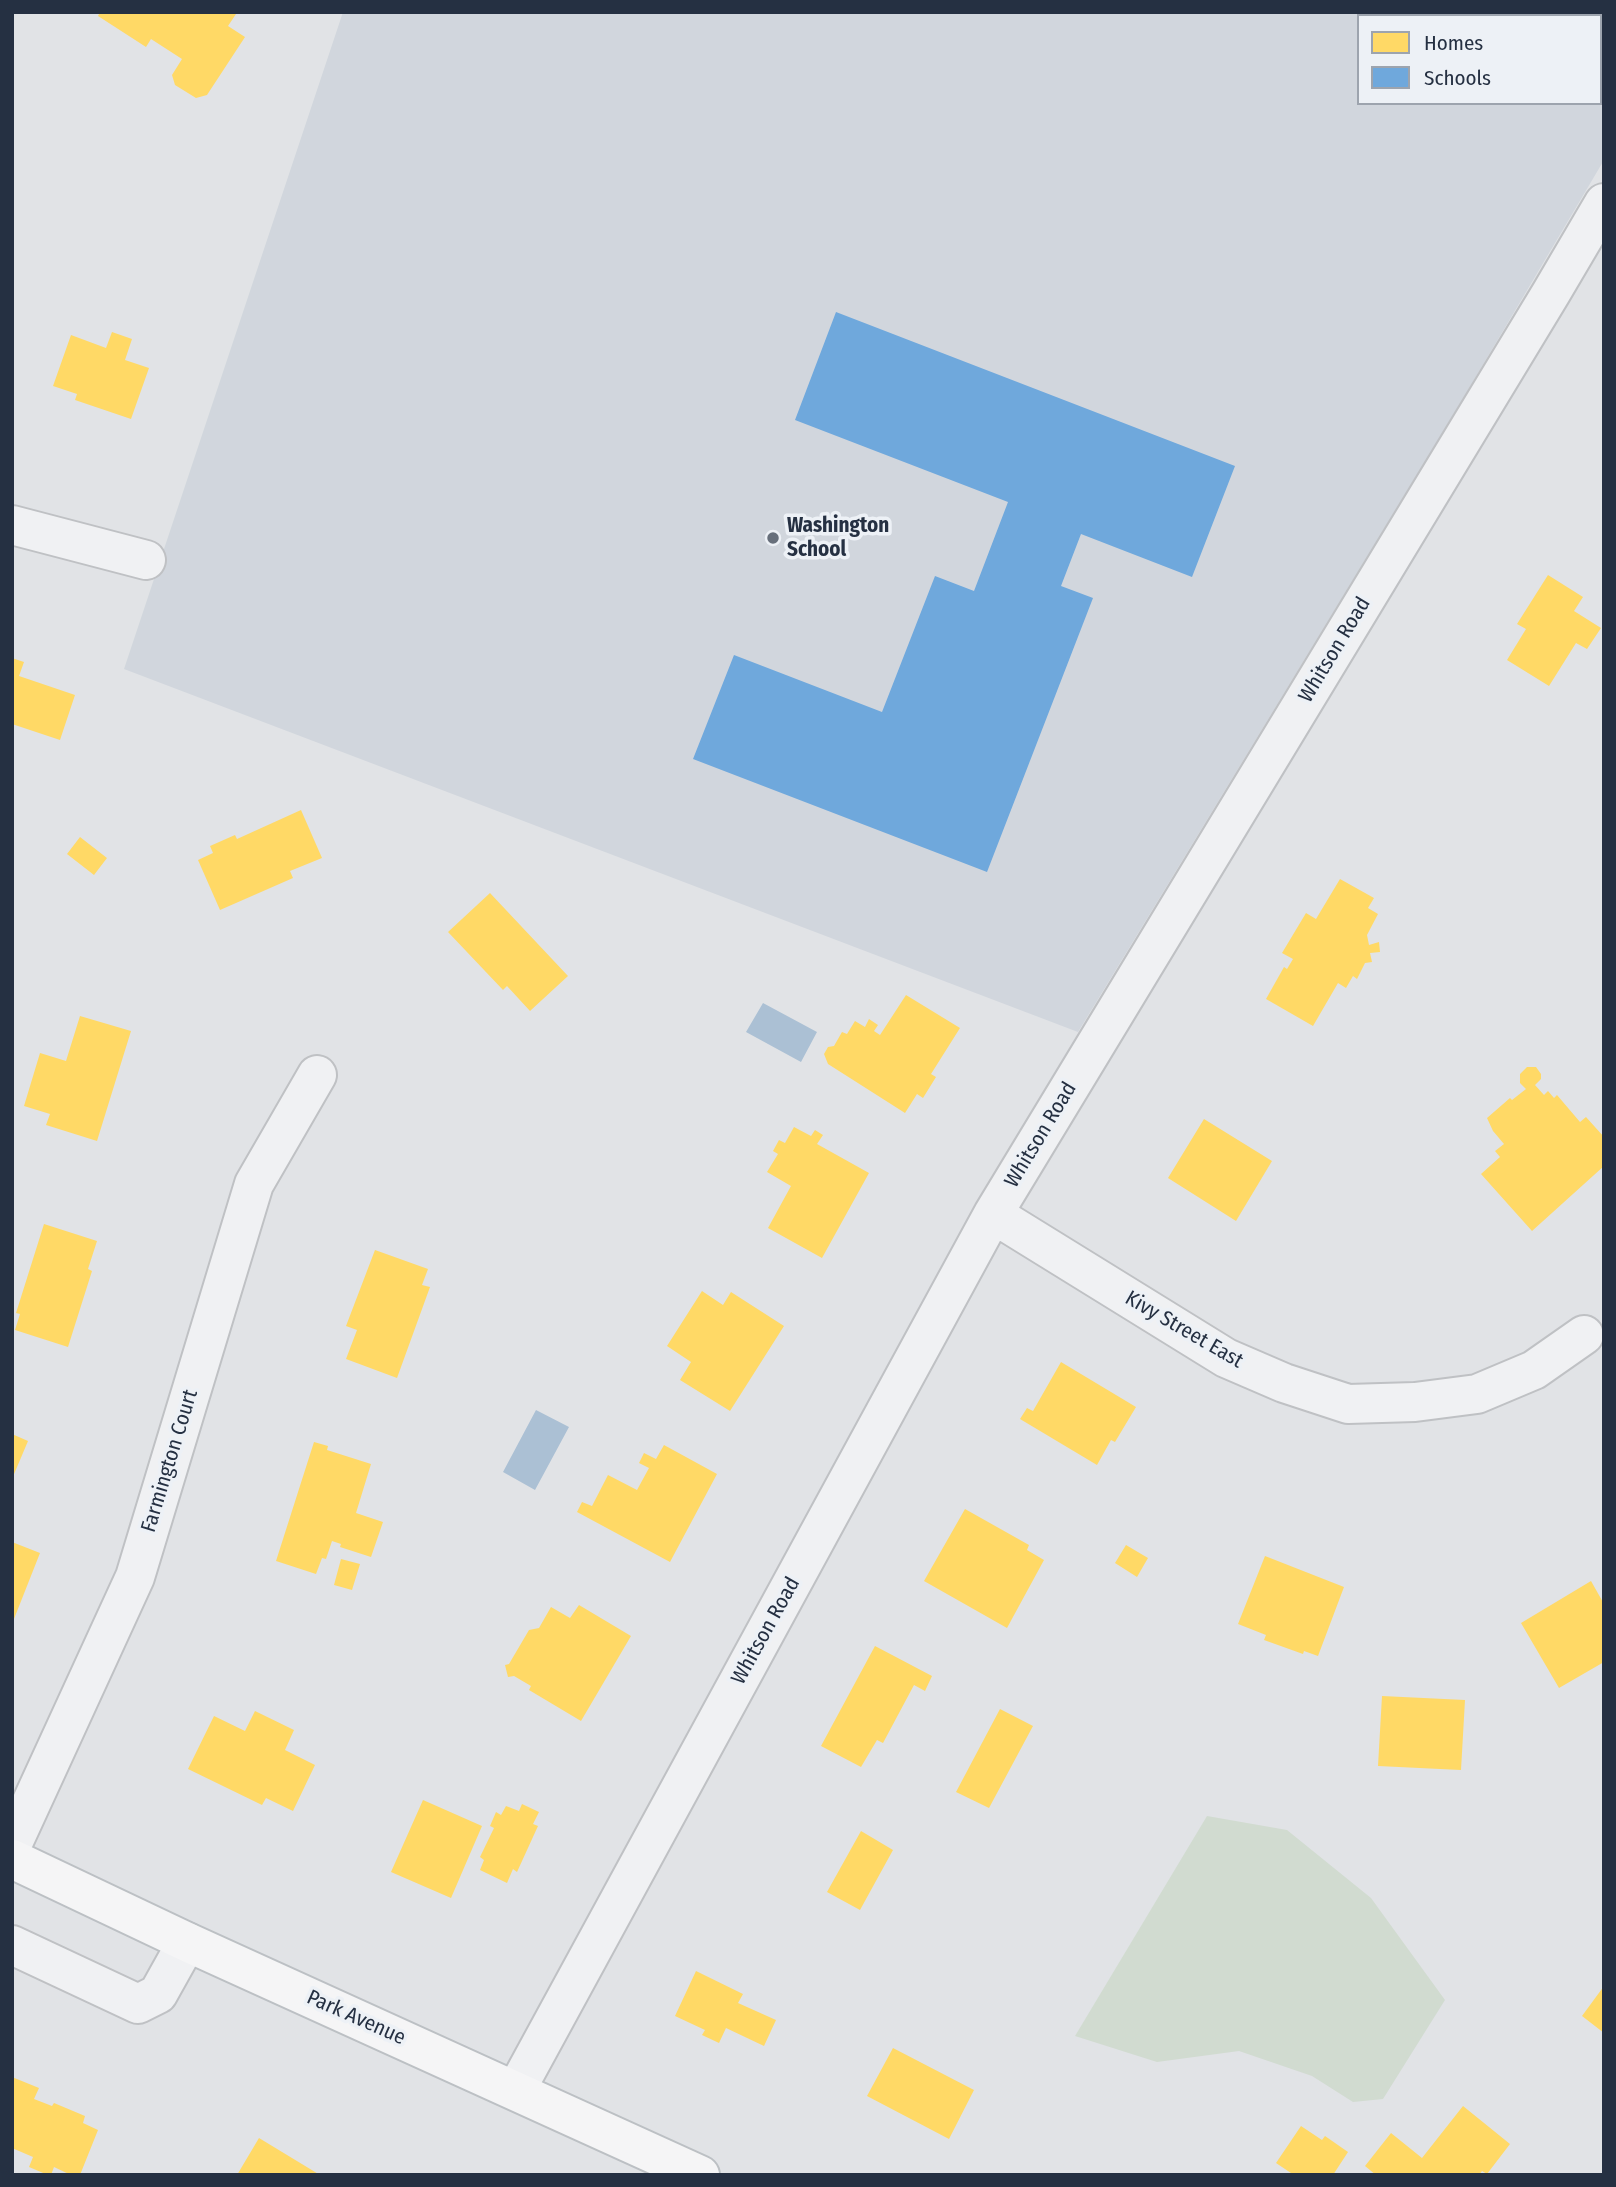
<!DOCTYPE html>
<html>
<head>
<meta charset="utf-8">
<style>
	body { margin:0 }
	#map { position:relative; width:1616px; height:2187px; overflow:hidden; background:#e1e3e6; font-family:"Fira Sans Condensed",sans-serif }
	canvas { display:block }
	.frame { position:absolute; inset:0; border:14px solid #253042; pointer-events:none }
	.legend { position:absolute; left:1357px; top:14px; width:245px; height:91px; box-sizing:border-box; background:#edf1f6; border:2px solid #9da4ae; margin:0; padding:9px 12px; list-style:none; font-size:21px; color:#253042 }
	.legend li { display:flex; align-items:center; gap:14px; height:35px }
	.legend b { width:35px; border:2px solid #9da4ae }
</style>
</head>
<body>
<div id="map">
<canvas width="1616" height="2187"></canvas>
<div class="frame"></div>
<ul class="legend">
<li><b style="height:19px;background:#ffd966"></b>Homes</li>
<li><b style="height:19px;background:#6fa8dc"></b>Schools</li>
</ul>
</div>
<script>
const context = document.querySelector('canvas').getContext('2d');
context.lineJoin = 'round';
function fill(path, color) {
  context.fillStyle = color;
  context.fill(path, 'evenodd');
}
function trace(path, color, width, dash) {
  context.strokeStyle = color;
  context.lineWidth = width;
  context.lineCap = dash ? 'butt' : 'round';
  context.setLineDash(dash || []);
  context.stroke(path);
}
function label(font, color, halo, rows, align = 'center') {
  context.font = font + ' "Fira Sans Condensed",sans-serif';
  context.lineWidth = 7;
  context.setLineDash([]);
  context.textBaseline = 'middle';
  context.strokeStyle = halo;
  context.fillStyle = color;
  for (const [text, x, y, turn = 0] of rows) {
    context.save();
    context.translate(x, y);
    context.rotate((+turn || 0) * Math.PI / 180);
    context.textAlign = isNaN(turn) ? turn : align;
    if (halo) context.strokeText(text, 0, 0);
    context.fillText(text, 0, 0);
    context.restore();
  }
}
fill(new Path2D(`
	M343,12H1604V160L1458,407L1078,1032L124,669ZM1359,16H1600V103H1359Z`), '#d1d6dd');
fill(new Path2D(`
	M1207,1816L1287,1830L1371,1898L1445,2000L1383,2099L1353,2102L1312,2076L1239,2051L1157,2062L1075,2036Z`), '#d1dbd0');
fill(new Path2D(`
	M763,1003L817,1032L801,1062L746,1032Z
	M536,1410L569,1427L535,1490L503,1472Z`), '#abc0d4');
fill(new Path2D(`
	M100,12H232L236,14L228,26L245,37L207,95L196,98L175,85L172,75L182,59L151,39L146,47L98,16Z
	M112,332L132,339L125,360L149,368L131,419L75,400L77,394L53,386L71,335L106,348Z
	M1548,575L1583,597L1574,611L1601,628L1587,649L1576,643L1549,686L1507,660L1526,629L1517,624Z
	M12,658L24,662L19,676L75,695L60,740L12,724Z
	M301,810L322,858L290,871L293,878L220,910L198,860L213,853L210,846L235,835L237,839Z
	M80,837L107,858L94,875L67,854Z
	M1340,879L1374,898L1368,908L1378,914L1367,935L1369,945L1379,942L1380,952L1370,953L1372,962L1365,963L1357,979L1353,976L1346,988L1338,983L1313,1026L1266,999L1284,967L1287,969L1293,959L1282,953L1306,913L1316,919Z
	M490,893L568,976L530,1011L507,986L503,990L448,932Z
	M906,995L960,1028L931,1074L936,1077L923,1098L917,1094L905,1113L828,1064L824,1054L828,1047L834,1046L842,1032L847,1034L855,1021L865,1027L869,1019L878,1025L874,1031L880,1035Z
	M80,1016L131,1031L97,1141L46,1125L50,1114L24,1106L40,1053L66,1061Z
	M1527,1067H1536L1541,1074V1079L1535,1085L1544,1095L1548,1091L1554,1098L1557,1095L1580,1122L1586,1117L1604,1137V1166L1532,1231L1481,1174L1500,1157L1495,1151L1504,1144L1493,1131L1487,1118L1510,1098L1512,1100L1526,1089L1520,1083V1074Z
	M1204,1119L1272,1161L1236,1221L1168,1178Z
	M794,1127L811,1136L815,1130L823,1135L817,1144L869,1173L822,1258L768,1228L791,1186L767,1172L778,1154L773,1151L779,1140L785,1143Z
	M44,1224L97,1241L88,1269L92,1271L68,1347L15,1330L20,1314L16,1313Z
	M375,1250L428,1269L422,1285L430,1287L397,1378L346,1359L357,1330L346,1326Z
	M702,1291L723,1305L731,1292L784,1326L730,1411L680,1380L691,1362L667,1346Z
	M1061,1362L1136,1407L1115,1442L1111,1440L1097,1465L1020,1419L1027,1408L1033,1411Z
	M12,1434L28,1441L12,1479Z
	M314,1442L328,1446L327,1450L371,1464L356,1513L383,1522L371,1557L340,1547L341,1544L332,1541L326,1559L322,1558L316,1574L276,1561Z
	M664,1445L717,1474L670,1562L577,1512L582,1502L592,1506L608,1475L637,1490L649,1468L639,1463L644,1453L656,1459Z
	M965,1509L1029,1545L1027,1550L1044,1560L1007,1628L924,1581Z
	M12,1542L40,1553L12,1624Z
	M1126,1545L1148,1558L1137,1577L1115,1563Z
	M1265,1556L1344,1587L1318,1656L1304,1651L1303,1654L1264,1640L1266,1635L1238,1624Z
	M341,1559L360,1564L352,1590L334,1585Z
	M1591,1581L1604,1604V1662L1559,1688L1521,1623Z
	M579,1605L631,1636L581,1721L529,1690L531,1686L514,1676L508,1677L505,1665L509,1664L529,1630L539,1628L551,1607L570,1618Z
	M875,1646L932,1676L925,1691L914,1685L883,1743L877,1740L861,1767L821,1746Z
	M1382,1696L1465,1700L1461,1770L1378,1766Z
	M1000,1709L1033,1726L989,1808L956,1792Z
	M255,1711L294,1730L285,1750L315,1765L293,1811L266,1798L262,1805L188,1769L214,1716L245,1731Z
	M423,1800L482,1826L451,1898L391,1872Z
	M522,1804L539,1812L533,1824L538,1826L517,1872L513,1869L507,1883L480,1870L484,1860L480,1857L494,1828L490,1826L496,1812L501,1815L506,1806L519,1811Z
	M861,1831L893,1850L860,1910L827,1892Z
	M696,1971L743,1994L738,2003L776,2020L764,2046L726,2028L719,2043L702,2035L705,2030L675,2016Z
	M1604,1986V2033L1582,2016Z
	M893,2048L974,2090L949,2139L867,2096Z
	M12,2077L39,2088L34,2099L52,2106L54,2103L85,2116L83,2123L98,2130L80,2175H71L54,2167L51,2175H48L29,2167L33,2157L12,2148Z
	M1463,2106L1510,2144L1487,2174L1482,2171L1479,2175H1376L1365,2166L1391,2133L1422,2158Z
	M1301,2126L1322,2140L1325,2136L1348,2152L1333,2175H1294L1276,2163Z
	M259,2138L320,2175H237Z`), '#ffd966');
fill(new Path2D(`
	M836,312L1235,466L1192,577L1081,534L1061,586L1093,598L987,872L693,759L734,655L882,712L935,576L974,591L1008,502L795,420Z`), '#6fa8dc');
const minor = new Path2D(`
	M12,525L146,560
	M993,1214L1226,1358L1284,1383L1348,1404L1415,1402L1477,1394L1534,1370L1584,1335
	M12,1845L135,1577L254,1184L317,1075
	M12,1945L138,2004L158,1994L187,1942
	M516,2090L993,1214L1551,293L1604,203`);
const major = new Path2D(`
	M12,1859L187,1942L700,2175`);
trace(minor, '#bfc1c4', 42);
trace(major, '#bcc0c4', 42);
trace(minor, '#f0f1f3', 38);
trace(major, '#f5f5f6', 38);
for (const [x, y, r, color] of [
	[773,538,7,"#676f7b"]
]) {
  const dot = new Path2D();
  dot.arc(x, y, r, 0, 2 * Math.PI);
  context.fillStyle = color;
  context.fill(dot);
  trace(dot, '#edf1f6', 2.5);
}
label('bold 21px', '#253042', '#edf1f6', [
	["Washington",787,526],
	["School",787,550]
], 'left');
label('21px', '#253042', '#edf1f6', [
	["Whitson Road",1335,650,-59],
	["Whitson Road",1041,1135,-59],
	["Kivy Street East",1184,1330,30],
	["Farmington Court",170,1461,-73],
	["Whitson Road",766,1631,-61],
	["Park Avenue",356,2018,24]
]);
</script>
</body>
</html>
